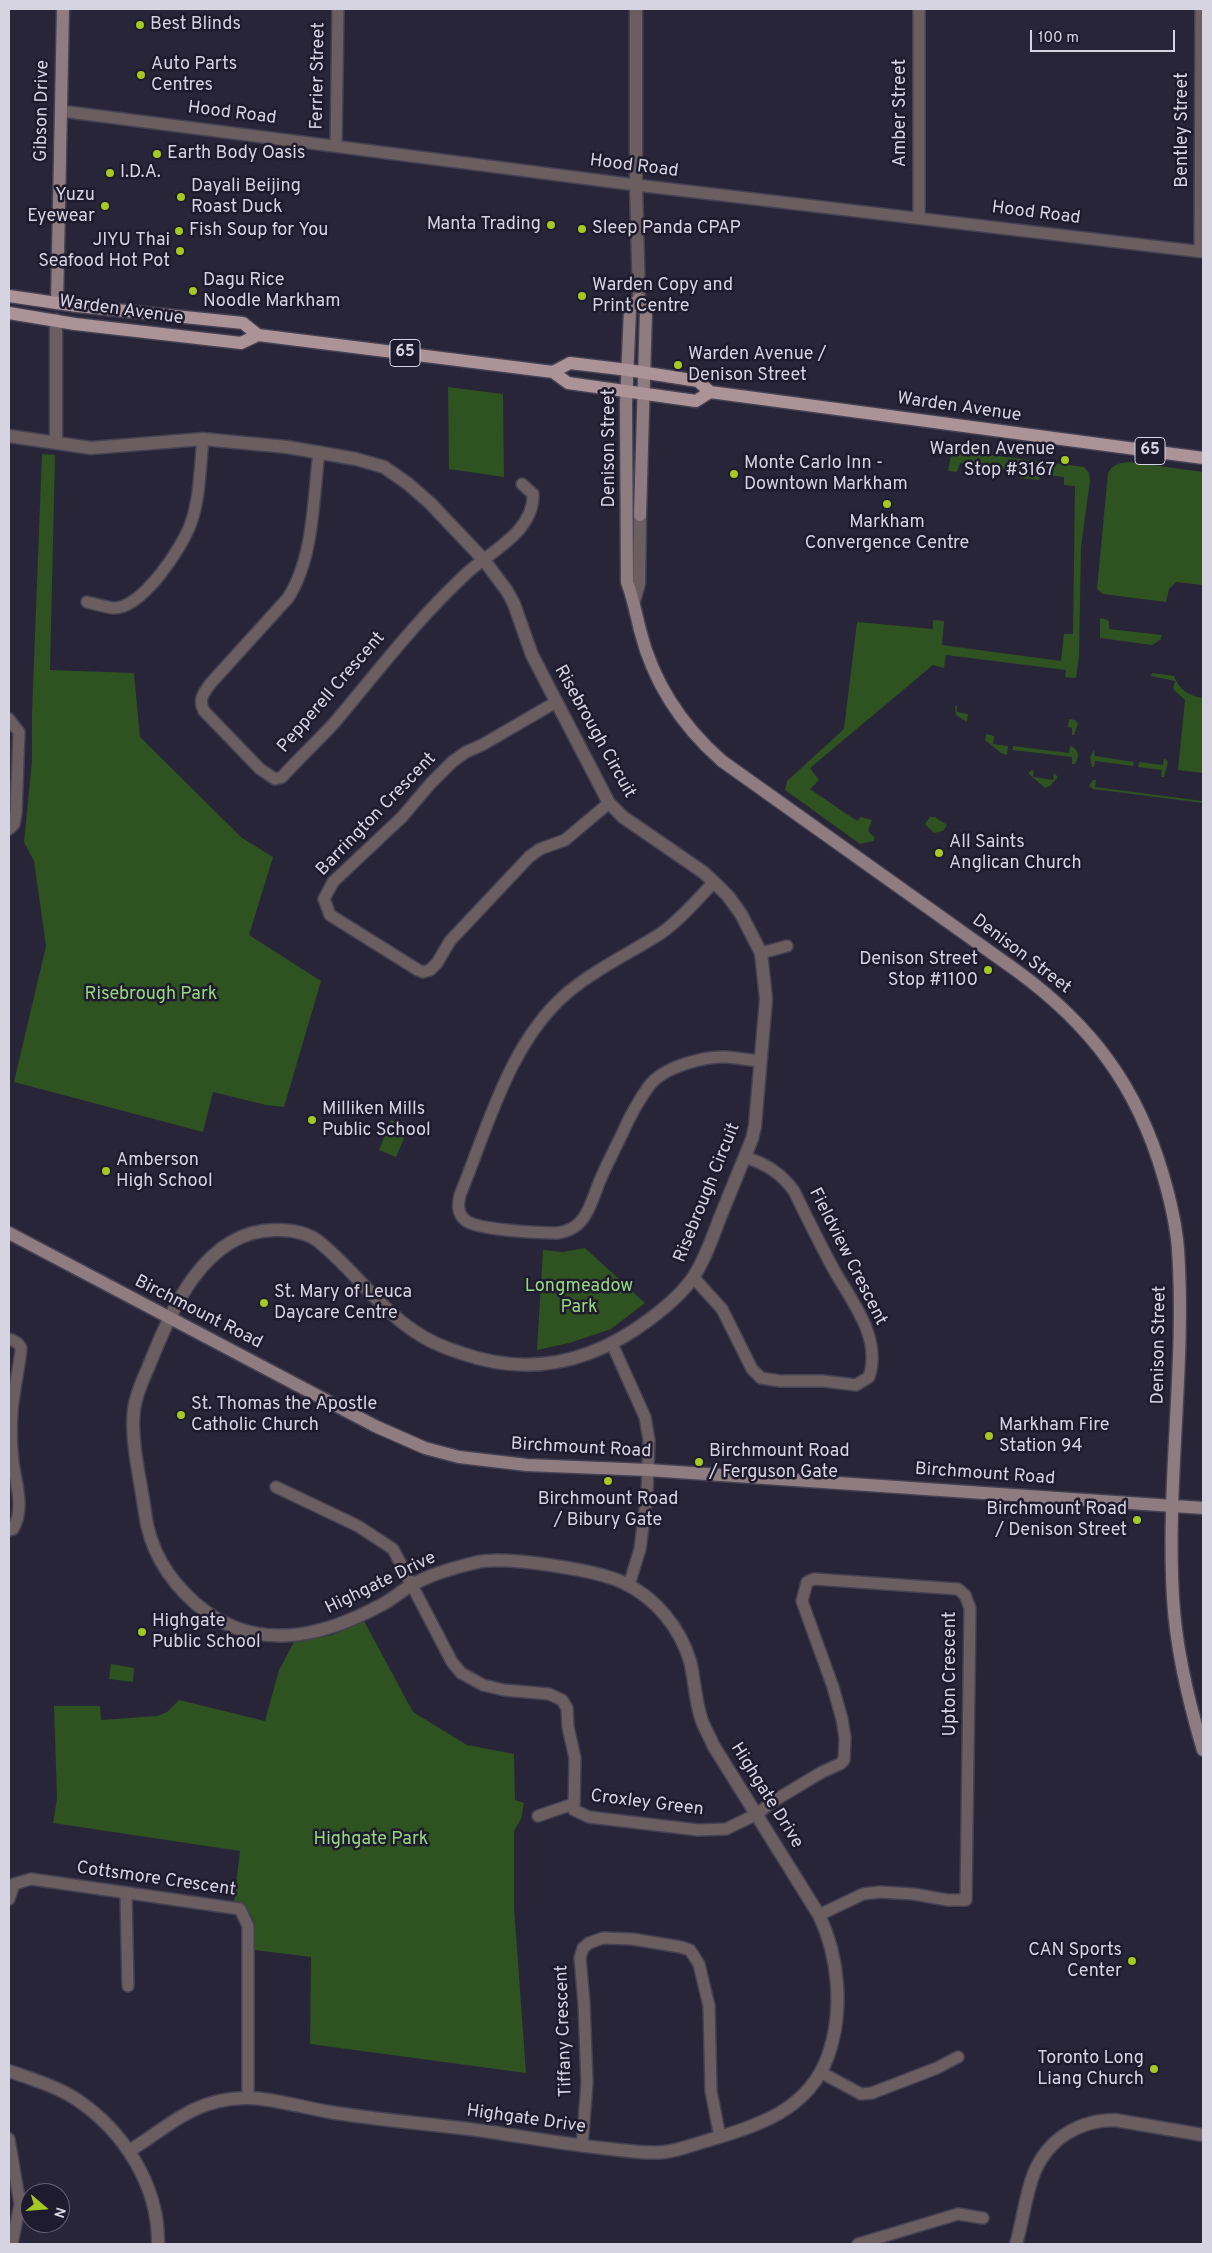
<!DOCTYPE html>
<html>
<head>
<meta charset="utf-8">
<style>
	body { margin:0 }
	#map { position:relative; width:1212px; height:2253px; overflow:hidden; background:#282538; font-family:Overpass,sans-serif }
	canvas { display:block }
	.frame { position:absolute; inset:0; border:10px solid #d5d4e0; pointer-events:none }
	.north { position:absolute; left:20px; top:2183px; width:50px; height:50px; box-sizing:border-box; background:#1f1b2e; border:1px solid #686575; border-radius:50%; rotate:108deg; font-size:14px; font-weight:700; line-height:20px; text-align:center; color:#d5d4e0 }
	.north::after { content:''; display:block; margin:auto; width:18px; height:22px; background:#a5c822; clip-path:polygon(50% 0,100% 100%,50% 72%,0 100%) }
	.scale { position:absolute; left:1030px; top:30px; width:145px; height:22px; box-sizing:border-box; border:2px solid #d5d4e0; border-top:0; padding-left:6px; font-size:15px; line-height:18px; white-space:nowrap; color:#d5d4e0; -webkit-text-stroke:4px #1f1b2e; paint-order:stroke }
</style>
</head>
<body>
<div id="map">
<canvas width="1212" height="2253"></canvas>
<div class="frame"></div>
<div class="north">N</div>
<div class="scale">100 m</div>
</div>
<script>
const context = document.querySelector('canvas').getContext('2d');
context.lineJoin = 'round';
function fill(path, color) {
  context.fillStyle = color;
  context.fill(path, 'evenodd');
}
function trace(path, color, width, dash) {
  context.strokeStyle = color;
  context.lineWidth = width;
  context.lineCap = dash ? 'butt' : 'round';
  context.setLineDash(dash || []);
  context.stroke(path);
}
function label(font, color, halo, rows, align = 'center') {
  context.font = font + ' Overpass,sans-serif';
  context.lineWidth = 5;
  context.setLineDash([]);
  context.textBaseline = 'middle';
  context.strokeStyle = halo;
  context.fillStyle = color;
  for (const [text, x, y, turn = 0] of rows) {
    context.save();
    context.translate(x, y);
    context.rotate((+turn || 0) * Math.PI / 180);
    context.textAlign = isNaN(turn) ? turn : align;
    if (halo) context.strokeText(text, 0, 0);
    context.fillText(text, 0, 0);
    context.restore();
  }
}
fill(new Path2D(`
	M448,387L503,394L504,477L449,469Z
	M952,450L1084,467L1089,473L1090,480L1081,547L1079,656L1076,678L1065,677L1066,670L946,655L944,668L933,665L810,768L819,780L810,789L857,821L861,817L872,820L868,831L875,838L873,841L860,844L785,790L787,781L844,729L857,622L933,629V620L944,621L942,645L1061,661L1064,634H1073L1075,486L1064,485V477L1041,474L1039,480L1020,478V471L960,463L957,472L948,471Z
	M42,454L55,455L50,670L134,673L140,737L242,838L273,857L249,935L321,981L284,1107L266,1105L213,1092L203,1132L14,1082L46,946L34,861L24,842L32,761V712Z
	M1130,462L1203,472V585L1176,582L1169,589L1166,602L1103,594L1097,589L1108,473C1114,463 1120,463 1130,462Z
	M1102,618L1109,621V629L1162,635L1160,640L1152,645L1100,638V619Z
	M1152,673L1174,676C1179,689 1188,696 1203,698V773L1178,770L1185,700L1173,689L1175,681L1151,676Z
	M955,706H957V712L968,714L967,722L956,715Z
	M1069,719L1075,720L1078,724L1074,735H1072V728L1068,727Z
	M986,734L994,736L993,744L1008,746L1007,755L1001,753L985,740Z
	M1013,746L1069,753L1070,746C1079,749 1080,756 1075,764H1072V757L1013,750Z
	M1094,750L1095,756L1134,762L1133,766L1095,761L1094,767H1092L1090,757Z
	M1164,758L1168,762L1164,777H1161L1162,770L1138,767L1139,762L1163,765Z
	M1034,770L1033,777L1053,780L1054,773L1058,777L1050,786L1045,788L1029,774V772Z
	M1093,780H1096L1095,787L1203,801V803L1093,789L1089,786Z
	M930,817H935L947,825L943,831L934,833L925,824Z
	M391,1120L409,1127L396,1157L379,1150Z
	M585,1248L645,1303L611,1329L569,1343L537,1350L543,1250L563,1252Z
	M364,1621L413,1712L467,1745L514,1754L515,1800L524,1803L521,1819L514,1831V1907L526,2073L310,2044L311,1957L255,1950C255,1930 257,1909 234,1902L240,1851L53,1823L57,1799L54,1706H100L101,1720L157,1716L167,1712L179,1700L265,1721L279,1670L294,1642L332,1635Z
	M111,1664L134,1668L133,1682L109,1679Z`), '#2e5220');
const minor = new Path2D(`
	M61,111L636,185L1203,252
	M336,145L338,9
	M919,217V9
	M1200,251L1201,9
	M319,452C313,499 314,558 288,598L210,684C203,694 198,700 204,711L260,769L275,779L282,777C299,758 318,741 335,722C378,671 418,618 468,572C493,550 534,531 533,494L522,484
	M87,602C95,604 105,607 113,608C142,609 182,548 191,523C200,497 200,467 203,439
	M556,702L482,745L466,752L452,762L431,783L402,817L333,882L324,899L330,915L418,970L423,972L430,970L437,963L450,941L529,857L540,849L565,840L609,803
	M9,719L19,732L16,813L14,824L9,829
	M714,882C697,900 680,920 660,934C628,954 596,969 567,993C509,1043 488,1127 460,1195C458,1204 457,1213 465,1220C476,1230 540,1233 557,1233C583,1230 589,1210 597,1188C604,1169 614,1151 623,1132C630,1116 639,1100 649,1086C663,1067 704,1056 726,1057C738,1058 749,1060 761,1061
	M761,953L787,946
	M693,1277L722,1309L752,1369L761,1378L780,1381H823L856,1385L869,1377C882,1338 852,1302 834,1270C820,1244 807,1218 794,1191C781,1173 766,1164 745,1157
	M9,1339C13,1340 19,1343 21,1348C22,1351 12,1401 12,1412C11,1428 11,1446 13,1462C16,1484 25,1509 13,1529L9,1530
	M612,1344L645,1417L649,1440L647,1495L640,1549L629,1585
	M276,1487L358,1526L393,1549L452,1662L461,1673L483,1685L504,1690L549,1694L562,1700L567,1708L568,1727L575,1758L574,1810L589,1817L698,1830L726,1829L757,1814L772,1802L822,1772L840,1764L844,1760L845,1738L842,1719L833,1687L802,1601L807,1582L814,1579L958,1589L965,1595L970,1608L966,1900H948L913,1894L880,1892L863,1894L819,1915
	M538,1816L573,1804
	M126,1894L128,1986
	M9,1899L14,1884L31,1879L240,1909L248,1926V2098
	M822,2073L861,2094L872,2093L937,2068L958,2057
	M9,2139L20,2204L12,2244
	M582,2146L587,2083L584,2003L580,1958L583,1948L589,1943L603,1938L632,1939L681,1947L690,1950L699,1964L709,2006L711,2091L720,2137
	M858,2244L958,2214L983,2218`);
const tertiary = new Path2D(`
	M636,9V185L639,299
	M56,320V442
	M9,436L91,448L203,439L287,447L356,459L384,467L407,483L430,503L484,560L507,591L514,604L532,655L609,803L623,817L703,872L714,882L728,896L741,914L761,953L766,999L755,1126L752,1139C741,1166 730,1193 719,1220C712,1239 705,1259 694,1276C683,1293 666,1307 650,1319C593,1362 531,1378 461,1353C445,1348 428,1341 414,1331C378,1307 352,1268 318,1241C306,1232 292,1230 277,1230C204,1229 171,1311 148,1368C142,1381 136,1395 134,1409C130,1441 141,1481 145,1513C150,1550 167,1578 195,1603C254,1654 321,1638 383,1604C393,1599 402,1590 412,1585C431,1574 456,1567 478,1562C507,1556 598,1570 624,1583C656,1598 680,1628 690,1661C695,1681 695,1702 702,1721C705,1729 710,1737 713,1745L819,1915C839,1957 844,2011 828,2056C809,2109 759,2126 709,2140C695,2144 680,2150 665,2152C648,2154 629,2151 611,2149C571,2145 531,2138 491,2132C437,2124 383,2121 330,2112C305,2108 268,2097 245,2098C193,2099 170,2126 129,2151
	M634,601L639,584L640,515
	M9,2071C31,2079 56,2086 76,2099C124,2131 159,2186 158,2244
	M1016,2244C1023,2221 1025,2196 1034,2173C1048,2139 1079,2120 1115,2120L1203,2135`);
const secondary = new Path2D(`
	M57,303L63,9
	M640,515L646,311L639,299L630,309L626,404L627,582C633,598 636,614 640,630C653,682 682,726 722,761L1017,971C1091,1025 1137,1086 1163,1175C1170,1199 1176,1224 1178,1249C1186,1365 1166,1482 1173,1598C1176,1650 1188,1700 1203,1750
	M9,1233L375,1426L425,1448L459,1457L527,1465L648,1470L1203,1508`);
const primary = new Path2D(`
	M9,296L77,306L243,323L258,335
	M9,313L75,324L241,343L258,335L553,372L568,383L696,401L710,392
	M553,372L570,363L628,370L698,381L710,392L1203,458`);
trace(minor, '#444153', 14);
trace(tertiary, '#444153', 15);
trace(secondary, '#444153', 15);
trace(primary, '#444153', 15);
trace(minor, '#6a5e60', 11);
trace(tertiary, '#6a5e60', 12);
trace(secondary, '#8f7c80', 12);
trace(primary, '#ab9398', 12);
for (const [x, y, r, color] of [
	[140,25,5,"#a5c822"],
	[141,75,5,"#a5c822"],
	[157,154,5,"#a5c822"],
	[110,173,5,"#a5c822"],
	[181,197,5,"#a5c822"],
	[105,206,5,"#a5c822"],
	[551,225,5,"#a5c822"],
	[582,229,5,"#a5c822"],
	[179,231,5,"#a5c822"],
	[180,251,5,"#a5c822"],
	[193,291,5,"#a5c822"],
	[582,296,5,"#a5c822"],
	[678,365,5,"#a5c822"],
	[1065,460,5,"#a5c822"],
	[734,474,5,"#a5c822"],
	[887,504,5,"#a5c822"],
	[939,853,5,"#a5c822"],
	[988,970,5,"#a5c822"],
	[312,1120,5,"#a5c822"],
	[106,1171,5,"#a5c822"],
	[264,1303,5,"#a5c822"],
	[181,1415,5,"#a5c822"],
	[989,1436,5,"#a5c822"],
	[699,1462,5,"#a5c822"],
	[608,1481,5,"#a5c822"],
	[1137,1520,5,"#a5c822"],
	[142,1632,5,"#a5c822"],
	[1132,1961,5,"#a5c822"],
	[1154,2069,5,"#a5c822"]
]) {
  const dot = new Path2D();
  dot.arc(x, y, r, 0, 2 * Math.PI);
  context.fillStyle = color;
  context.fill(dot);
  trace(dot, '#1f1b2e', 2);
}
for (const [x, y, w] of [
	[405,353,30],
	[1150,451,30]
]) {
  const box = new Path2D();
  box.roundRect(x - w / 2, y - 13.5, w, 27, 4);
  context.fillStyle = '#1f1b2e';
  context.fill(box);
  trace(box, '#d5d4e0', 1);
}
label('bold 16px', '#d5d4e0', null, [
	["65",405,353],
	["65",1150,451]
]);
label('18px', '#d5d4e0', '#1f1b2e', [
	["Best Blinds",150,25],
	["Auto Parts",151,65],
	["Centres",151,86],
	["Earth Body Oasis",167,154],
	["I.D.A.",120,173],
	["Dayali Beijing",191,187],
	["Roast Duck",191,208],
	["Yuzu",95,196,"right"],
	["Eyewear",95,217,"right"],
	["Manta Trading",541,225,"right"],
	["Sleep Panda CPAP",592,229],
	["Fish Soup for You",189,231],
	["JIYU Thai",170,241,"right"],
	["Seafood Hot Pot",170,262,"right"],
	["Dagu Rice",203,281],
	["Noodle Markham",203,302],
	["Warden Copy and",592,286],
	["Print Centre",592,307],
	["Warden Avenue /",688,355],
	["Denison Street",688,376],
	["Warden Avenue",1055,450,"right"],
	["Stop #3167",1055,471,"right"],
	["Monte Carlo Inn -",744,464],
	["Downtown Markham",744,485],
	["Markham",887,523,"center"],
	["Convergence Centre",887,544,"center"],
	["All Saints",949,843],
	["Anglican Church",949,864],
	["Denison Street",978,960,"right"],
	["Stop #1100",978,981,"right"],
	["Milliken Mills",322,1110],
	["Public School",322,1131],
	["Amberson",116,1161],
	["High School",116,1182],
	["St. Mary of Leuca",274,1293],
	["Daycare Centre",274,1314],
	["St. Thomas the Apostle",191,1405],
	["Catholic Church",191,1426],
	["Markham Fire",999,1426],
	["Station 94",999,1447],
	["Birchmount Road",709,1452],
	["/ Ferguson Gate",709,1473],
	["Birchmount Road",608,1500,"center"],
	["/ Bibury Gate",608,1521,"center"],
	["Birchmount Road",1127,1510,"right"],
	["/ Denison Street",1127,1531,"right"],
	["Highgate",152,1622],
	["Public School",152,1643],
	["CAN Sports",1122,1951,"right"],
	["Center",1122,1972,"right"],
	["Toronto Long",1144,2059,"right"],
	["Liang Church",1144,2080,"right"]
], 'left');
label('18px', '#d5d4e0', '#1f1b2e', [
	["Ferrier Street",319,76,-89],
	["Gibson Drive",43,111,-89],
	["Amber Street",901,113,-90],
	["Hood Road",232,114,7],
	["Bentley Street",1183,130,-90],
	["Hood Road",634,167,7],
	["Hood Road",1036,214,7],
	["Warden Avenue",121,311,8],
	["Warden Avenue",959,408,8],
	["Denison Street",610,448,-90],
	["Pepperell Crescent",332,693,-49],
	["Risebrough Circuit",594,732,61],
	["Barrington Crescent",377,815,-46],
	["Denison Street",1021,955,37],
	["Risebrough Circuit",708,1193,-68],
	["Fieldview Crescent",847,1257,63],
	["Birchmount Road",198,1313,27],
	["Denison Street",1160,1345,-89],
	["Birchmount Road",581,1449,3],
	["Birchmount Road",985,1475,4],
	["Highgate Drive",381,1584,-26],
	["Upton Crescent",951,1674,-90],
	["Highgate Drive",766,1796,58],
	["Croxley Green",647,1804,7],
	["Cottsmore Crescent",156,1880,8],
	["Tiffany Crescent",565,2031,-92],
	["Highgate Drive",526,2120,8]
]);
label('18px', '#96da7d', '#1f1b2e', [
	["Risebrough Park",151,995],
	["Longmeadow",579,1287],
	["Park",579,1308],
	["Highgate Park",371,1840]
]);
</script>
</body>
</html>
